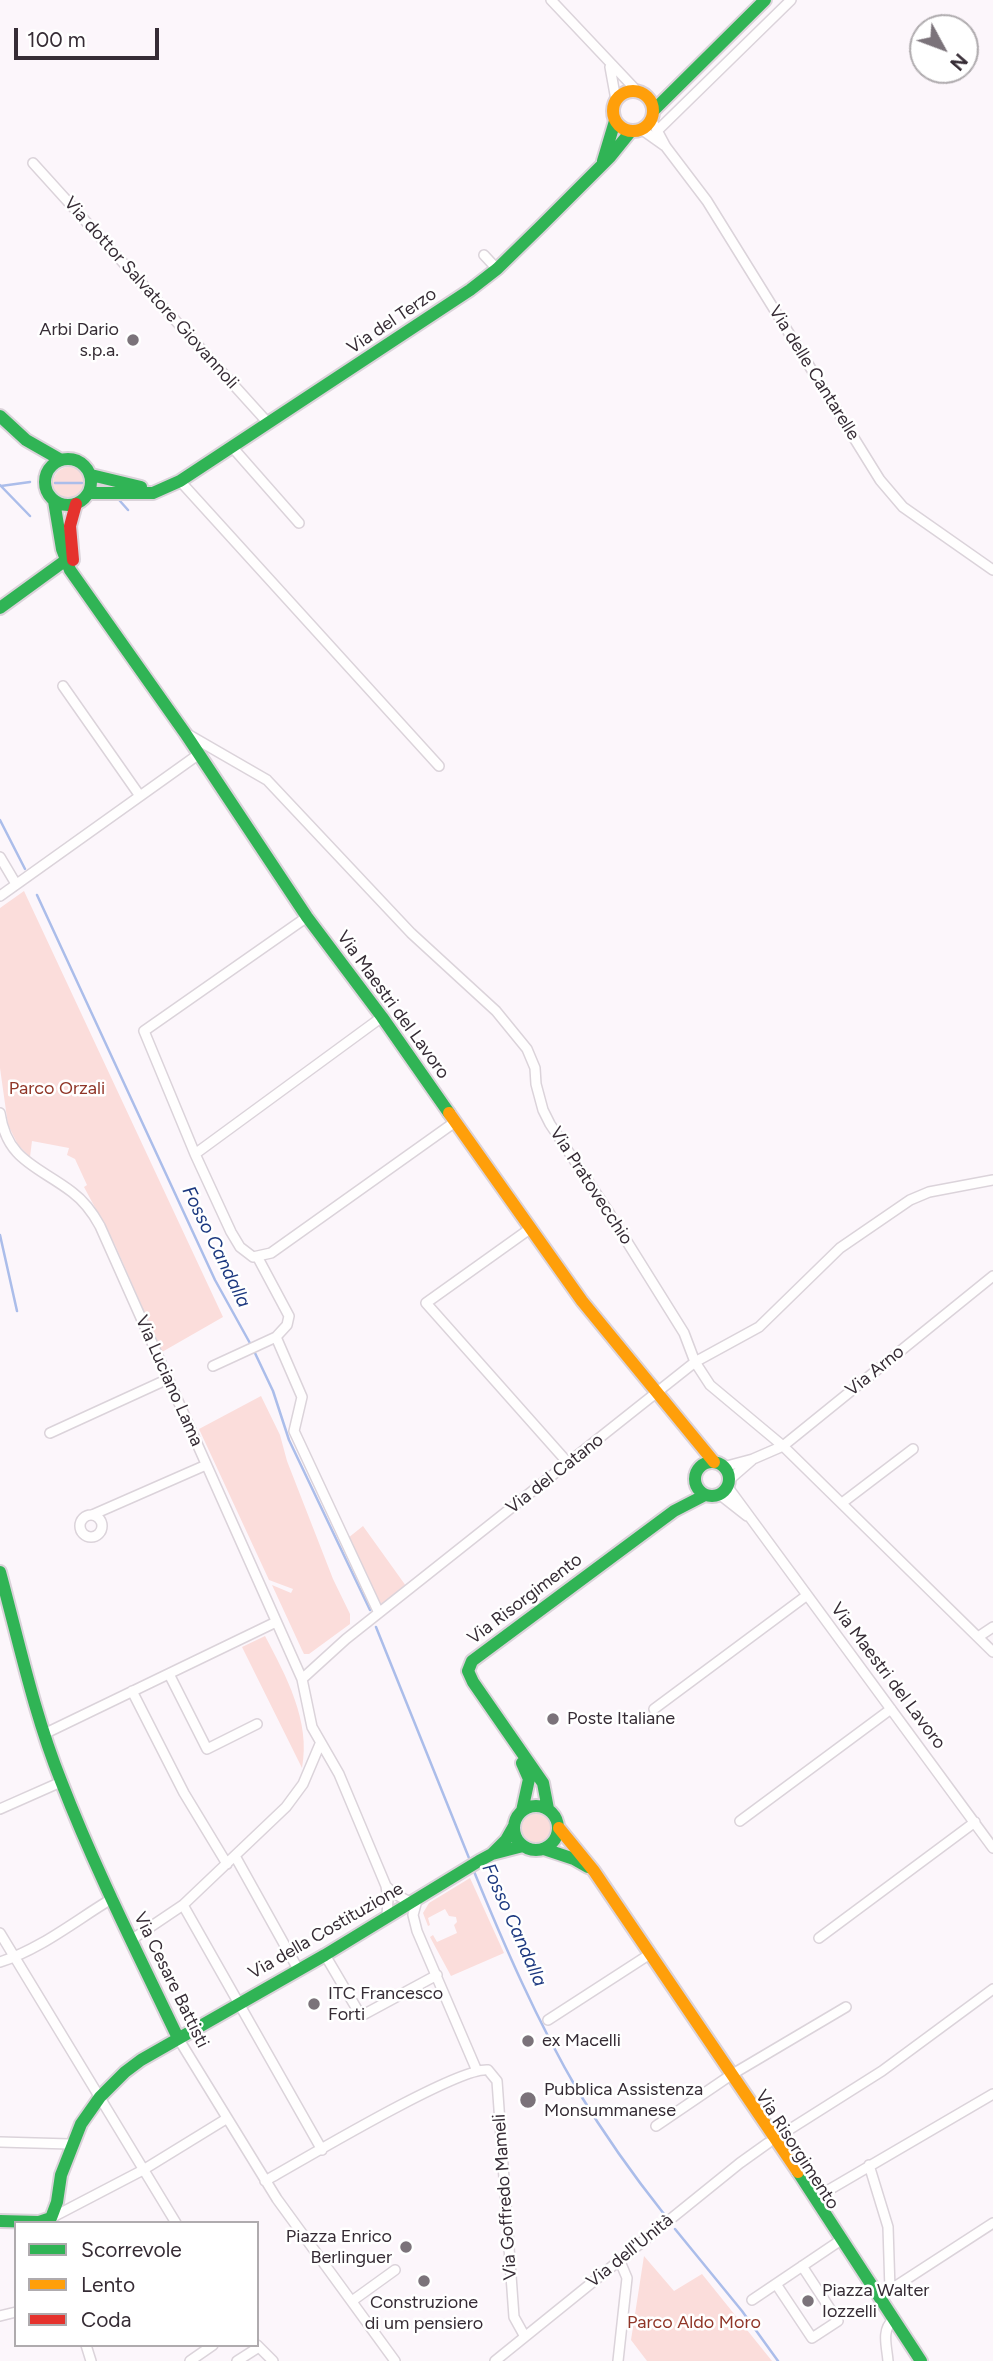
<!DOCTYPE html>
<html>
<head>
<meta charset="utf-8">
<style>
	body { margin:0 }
	#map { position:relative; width:993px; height:2361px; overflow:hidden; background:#fcf6fb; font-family:Figtree,sans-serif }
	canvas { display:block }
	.legend { position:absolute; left:14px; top:2221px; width:245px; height:126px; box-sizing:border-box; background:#fff; border:2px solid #afabae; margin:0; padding:9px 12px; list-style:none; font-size:21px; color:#362c35 }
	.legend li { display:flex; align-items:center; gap:14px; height:35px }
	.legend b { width:35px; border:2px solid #afabae }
	.north { position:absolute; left:909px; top:14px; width:70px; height:70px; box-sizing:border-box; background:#fff; border:2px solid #afabae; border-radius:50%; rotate:131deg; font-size:19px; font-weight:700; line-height:28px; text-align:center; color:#362c35 }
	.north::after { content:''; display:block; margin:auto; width:24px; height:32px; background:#7b737a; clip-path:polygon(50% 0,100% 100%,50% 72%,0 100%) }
	.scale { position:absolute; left:14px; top:28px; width:145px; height:32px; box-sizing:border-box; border:4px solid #362c35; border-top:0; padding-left:9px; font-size:21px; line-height:24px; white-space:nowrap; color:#362c35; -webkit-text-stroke:5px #fff; paint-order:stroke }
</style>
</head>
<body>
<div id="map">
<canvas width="993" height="2361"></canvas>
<ul class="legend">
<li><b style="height:9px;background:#30b455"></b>Scorrevole</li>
<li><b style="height:9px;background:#ff9f0a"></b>Lento</li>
<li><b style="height:9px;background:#e5322d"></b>Coda</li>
</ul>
<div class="north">N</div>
<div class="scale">100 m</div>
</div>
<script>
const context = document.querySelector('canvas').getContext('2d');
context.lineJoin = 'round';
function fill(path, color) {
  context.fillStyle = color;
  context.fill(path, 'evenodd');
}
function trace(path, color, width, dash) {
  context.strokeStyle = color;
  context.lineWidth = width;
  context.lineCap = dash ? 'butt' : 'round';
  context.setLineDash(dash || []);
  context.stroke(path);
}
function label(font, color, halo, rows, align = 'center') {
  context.font = font + ' Figtree,sans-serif';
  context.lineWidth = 5;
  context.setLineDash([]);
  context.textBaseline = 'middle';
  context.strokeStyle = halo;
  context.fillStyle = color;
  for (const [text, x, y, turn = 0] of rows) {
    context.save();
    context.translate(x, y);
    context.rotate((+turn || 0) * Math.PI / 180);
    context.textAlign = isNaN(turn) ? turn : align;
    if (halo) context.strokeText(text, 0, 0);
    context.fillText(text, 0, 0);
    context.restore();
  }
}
fill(new Path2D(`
	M53 483a16 16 0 1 1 32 0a16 16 0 1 1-32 0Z
	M24,891L223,1317L162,1352L115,1245L84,1187L87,1185L75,1159L67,1155L69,1148L32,1141L30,1157L18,1145L8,1125L0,1068V908Z
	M261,1396L280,1435L287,1461L333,1579L350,1614V1624L309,1654H304L302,1650L272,1585L291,1593L293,1589L269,1580L199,1429Z
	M363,1526L406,1586L383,1604L379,1602L348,1538Z
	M265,1636C286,1676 311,1721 302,1768L242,1647Z
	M521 1828a15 15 0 1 1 30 0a15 15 0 1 1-30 0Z
	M470,1878L504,1953L451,1976L430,1937L433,1935L437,1942L457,1933L454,1925L457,1922L456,1917L449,1916L445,1909L428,1918L430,1925L428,1926L423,1913L429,1903Z
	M644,2256L674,2291L702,2274L772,2361H647L631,2340Z`), '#fbdddb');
trace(new Path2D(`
	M55,483H82
	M0,485L30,516
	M1,486L30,482
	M120,501L128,510
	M0,820L25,869
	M37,895L215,1280L251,1345
	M0,1235L17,1311
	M254,1351L273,1391L289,1440L370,1610
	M376,1627L471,1863
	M473,1869C504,1945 537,2021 578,2091C604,2134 633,2175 664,2214
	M675,2229L742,2311L778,2361`), '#abbdea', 2.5);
const street = new Path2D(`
	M551,0L637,91
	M610,67L616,100
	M651,119L666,147L707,201L880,480L903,507L993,570
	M641,129L665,146
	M657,131L791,0
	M33,163L269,424
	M484,255L497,269
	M233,448L299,523
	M180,481L439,766
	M63,686L140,796
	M189,735L267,780L411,933L496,1011L527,1049L535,1068L536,1084L543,1110L550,1124L606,1208L684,1333L695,1362L710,1385L783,1446L993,1652
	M0,857L16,884
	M0,896L199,754
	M307,917L144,1031L195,1154L231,1232L240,1247L253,1257L271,1253L455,1122
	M0,1113C7,1161 38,1166 72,1192C84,1201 93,1213 100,1226L302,1679L312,1727L339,1774L386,1886L388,1899L387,1916
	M195,1154L382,1017
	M531,1228L426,1303L569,1464
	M258,1258L289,1316L287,1325L276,1337L302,1397L294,1431L379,1613
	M213,1366L276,1337
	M50,1433L168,1379
	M723,1467L753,1459L783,1446L993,1276
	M729,1480L752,1460
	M727,1486L993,1848
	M719,1494L747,1516
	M842,1503L913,1449
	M92,1515L206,1465
	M80 1526a11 11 0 1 1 22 0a11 11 0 1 1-22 0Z
	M978,1637L993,1627
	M169,1674L207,1749L257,1724
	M302,1679L346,1639L695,1362L759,1327L840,1248L910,1200L929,1192L993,1180
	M132,1691L184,1793L227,1864
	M654,1709L806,1596
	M44,1734L276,1622
	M0,1809L61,1782
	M740,1821L891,1709
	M235,1856L298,1969
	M387,1887L393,1893L410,1902
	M416,1904L413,1915L417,1931L477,2071
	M183,1905L322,2150
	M0,1933L176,2223
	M819,1938L975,1822
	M131,1940L183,1905L286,1807L303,1784L320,1744
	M325,1955L361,2016L437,1975
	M0,1962C41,1949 76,1920 113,1898
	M548,2020L650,1954
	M178,2038L277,2199L395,2361
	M656,2126L731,2075L846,2007
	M776,2138L882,2071L993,1989
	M0,2142L70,2144
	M869,2165L888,2227L890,2290
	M265,2181C301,2161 459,2066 488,2070L497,2081L514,2317L524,2335
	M815,2198L993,2094
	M51,2218L143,2170L226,2119
	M776,2284L812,2338L838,2321L802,2266
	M879,2297L993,2223
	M752,2300L841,2240
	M352,2301L395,2270
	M0,2316L16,2312
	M86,2345L91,2361
	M257,2345L273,2361
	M190,2361L213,2345
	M237,2361L259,2347
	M495,2361L740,2163L768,2143
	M618,2361L627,2278L619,2259
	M888,2361C887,2347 881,2330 893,2320`);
const fast = new Path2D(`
	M653,111L765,0
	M603,161L615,121
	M0,416L26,440L61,460
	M45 482a23 23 0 1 1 46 0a23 23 0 1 1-46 0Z
	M91,475L141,487
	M89,493H153L180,481L470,290L497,269L541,226L610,157L631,131
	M54,501L62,549L70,570L185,733L307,917L382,1017L449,1113
	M0,608L66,560
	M695 1479a17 17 0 1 1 34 0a17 17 0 1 1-34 0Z
	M0,1572C19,1642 34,1714 61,1781C95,1869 138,1954 178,2038
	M522,1763L529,1779L522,1811
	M514 1828a22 22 0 1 1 44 0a22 22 0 1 1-44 0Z
	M548,1809L543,1783L473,1682L468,1671L472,1661L674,1511L705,1495
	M544,1849L574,1859L588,1867
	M492,1854L506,1840L514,1826
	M798,2172L921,2361
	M0,2221L39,2222L51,2218L57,2202L61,2175L81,2124L100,2097L125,2072L141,2060L325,1955L479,1861L492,1854L523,1846`);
const slow = new Path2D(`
	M613 111a20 20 0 1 1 40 0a20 20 0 1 1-40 0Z
	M449,1113L582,1301L714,1462
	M559,1828L594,1871L798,2172`);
const jam = new Path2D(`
	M73,560L70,526L76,504`);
trace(street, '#dbd3da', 12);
trace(fast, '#dbd3da', 16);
trace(slow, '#dbd3da', 16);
trace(jam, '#dbd3da', 16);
trace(street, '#fffefe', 9);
trace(fast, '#30b455', 12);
trace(slow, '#ff9f0a', 12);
trace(jam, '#e5322d', 12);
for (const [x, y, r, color] of [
	[133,340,7,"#7b737a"],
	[553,1719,7,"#7b737a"],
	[314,2004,7,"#7b737a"],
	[528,2041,7,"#7b737a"],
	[528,2100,9,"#7b737a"],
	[406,2247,7,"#7b737a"],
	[424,2281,7,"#7b737a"],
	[808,2301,7,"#7b737a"]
]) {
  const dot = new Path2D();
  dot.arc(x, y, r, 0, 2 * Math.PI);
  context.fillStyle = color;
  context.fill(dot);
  trace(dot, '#fff', 2.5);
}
label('18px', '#362c35', '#fff', [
	["Via dottor Salvatore Giovannoli",151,293,48],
	["Via del Terzo",392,321,-34],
	["Via delle Cantarelle",814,373,58],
	["Via Maestri del Lavoro",393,1005,54],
	["Via Pratovecchio",591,1186,57],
	["Via Arno",875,1371,-39],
	["Via Luciano Lama",169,1381,66],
	["Via del Catano",555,1474,-38],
	["Via Risorgimento",525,1599,-37],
	["Via Maestri del Lavoro",888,1676,53],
	["Via della Costituzione",326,1931,-30],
	["Via Cesare Battisti",171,1980,64],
	["Via Risorgimento",797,2150,57],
	["Via Goffredo Mameli",505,2197,-94],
	["Via dell'Unità",630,2251,-39]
]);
label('18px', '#362c35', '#fff', [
	["Arbi Dario",119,330,"right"],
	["s.p.a.",119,351,"right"],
	["Poste Italiane",567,1719],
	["ITC Francesco",328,1994],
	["Forti",328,2015],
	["ex Macelli",542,2041],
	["Pubblica Assistenza",544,2090],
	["Monsummanese",544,2111],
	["Piazza Enrico",392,2237,"right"],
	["Berlinguer",392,2258,"right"],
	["Piazza Walter",822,2291],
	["Iozzelli",822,2312],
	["Construzione",424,2303,"center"],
	["di um pensiero",424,2324,"center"]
], 'left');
label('18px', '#903628', '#fff', [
	["Parco Orzali",57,1089],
	["Parco Aldo Moro",694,2323]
]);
label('italic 19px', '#1d3980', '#fff', [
	["Fosso Candalla",216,1247,64],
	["Fosso Candalla",514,1925,66]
]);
</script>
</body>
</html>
